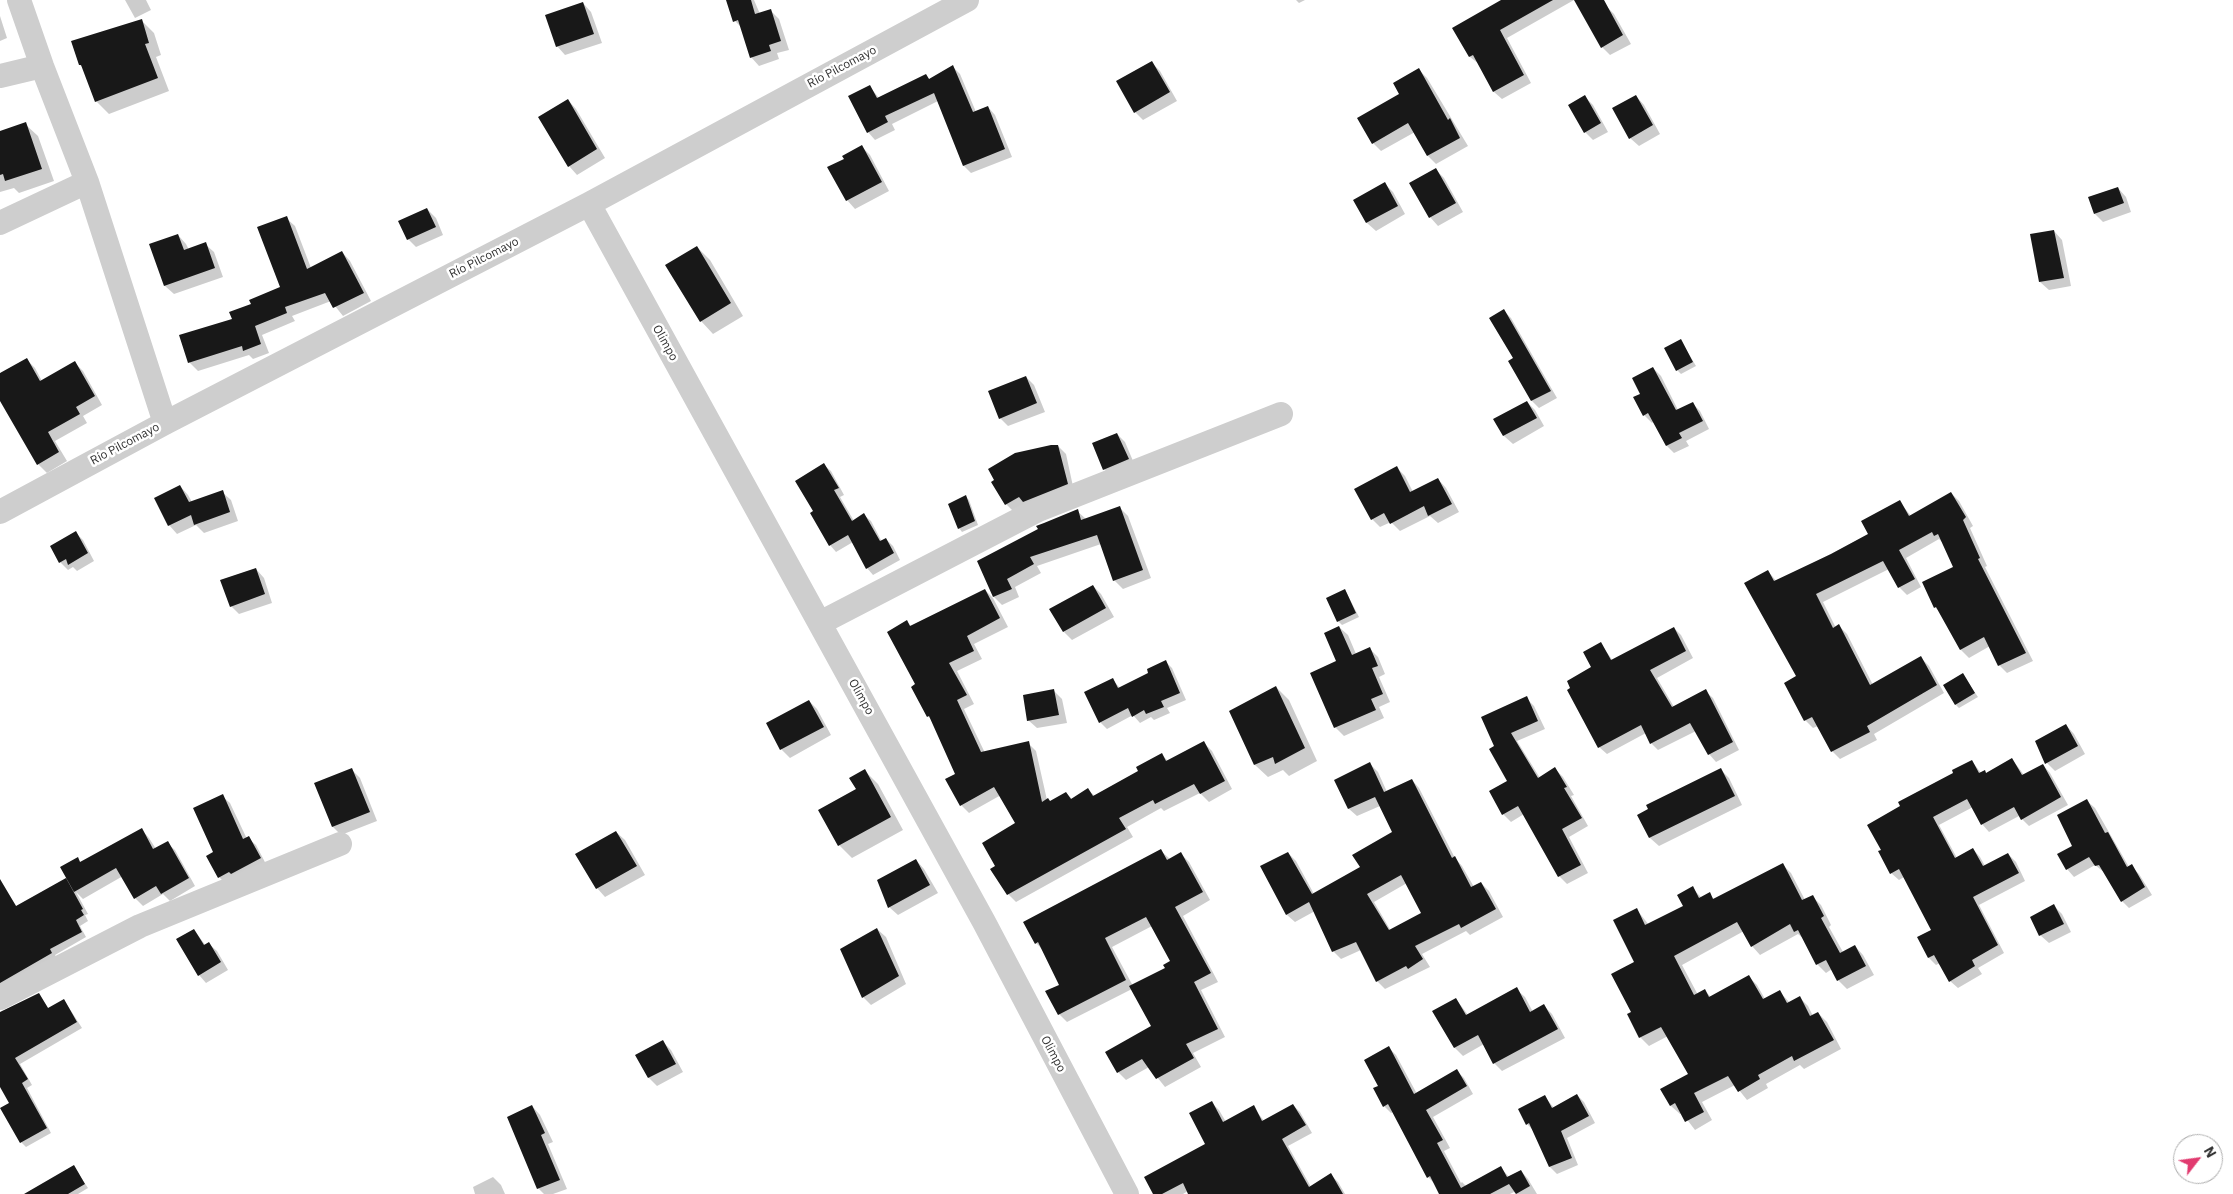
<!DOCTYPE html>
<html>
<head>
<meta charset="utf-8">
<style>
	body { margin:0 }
	#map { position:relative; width:2233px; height:1194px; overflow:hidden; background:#fff; font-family:"IBM Plex Sans",sans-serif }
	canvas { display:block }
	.north { position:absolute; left:2173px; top:1134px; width:50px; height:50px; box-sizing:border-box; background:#fff; border:1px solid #adadad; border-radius:50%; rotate:60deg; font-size:14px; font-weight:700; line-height:20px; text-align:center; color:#313131 }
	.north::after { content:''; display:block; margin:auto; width:18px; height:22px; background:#e13a6f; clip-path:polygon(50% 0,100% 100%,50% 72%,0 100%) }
</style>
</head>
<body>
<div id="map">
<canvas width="2233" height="1194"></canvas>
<div class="north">N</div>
</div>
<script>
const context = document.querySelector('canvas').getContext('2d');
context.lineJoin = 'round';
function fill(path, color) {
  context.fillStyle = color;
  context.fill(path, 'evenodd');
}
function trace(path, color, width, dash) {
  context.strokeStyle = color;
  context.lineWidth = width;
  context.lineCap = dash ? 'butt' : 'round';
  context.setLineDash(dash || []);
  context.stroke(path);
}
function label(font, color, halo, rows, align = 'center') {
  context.font = font + ' "IBM Plex Sans",sans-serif';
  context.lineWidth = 5;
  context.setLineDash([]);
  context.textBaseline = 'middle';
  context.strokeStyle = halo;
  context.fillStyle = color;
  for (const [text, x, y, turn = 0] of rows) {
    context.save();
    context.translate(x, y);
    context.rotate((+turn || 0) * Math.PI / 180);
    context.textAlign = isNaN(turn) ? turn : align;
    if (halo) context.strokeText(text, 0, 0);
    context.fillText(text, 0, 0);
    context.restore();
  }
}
fill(new Path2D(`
	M125,0H146L151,10L135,18Z
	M728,0H754L760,14L770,10L779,19L789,50L777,53L779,59L759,66L751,57L742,28L735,21Z
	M1296,0H1305L1299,3Z
	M1504,0H1574L1507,38L1531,83L1502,99L1494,92L1479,64L1470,57L1454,29Z
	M583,3L591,12L602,43L565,55L557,46Z
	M1606,6L1614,14L1631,44L1610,55L1602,47Z
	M0,16L7,38L0,41Z
	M141,20L154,33L161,55L156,57L169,91L109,114L96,101L84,68L80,65Z
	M1152,63L1160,71L1177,101L1143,120L1135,112Z
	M953,67L960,74L976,112L988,107L995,115L1012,157L971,173L964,166L938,101L892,124L895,130L875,140L868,132L870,87L879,98L926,76L930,80Z
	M1419,70L1427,78L1468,146L1436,164L1428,156L1415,132L1381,151L1373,143L1401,94Z
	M1636,96L1644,105L1660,134L1639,146L1630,138Z
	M1585,97L1593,105L1608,132L1593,140L1585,132Z
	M568,100L576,109L605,158L577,175L569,166Z
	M25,124L38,136L54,181L19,193L14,188L0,192V132Z
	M862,147L870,155L889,191L855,209L847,200L845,159Z
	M1436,170L1444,178L1463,212L1438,226L1430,217Z
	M1384,183L1393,192L1405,214L1376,231L1367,223L1355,200Z
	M2118,188L2126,197L2131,212L2103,222L2095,214Z
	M427,209L436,218L443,235L416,247L408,239Z
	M286,218L295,226L311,268L342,252L350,261L371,301L343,316L331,301L292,316L295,321L262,335L269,353L253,359L249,355L198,371L190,363L181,336L233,320L252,305L281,288Z
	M2054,231L2062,240L2071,286L2049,290L2040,282Z
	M178,235L186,244L189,250L205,244L214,252L223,277L174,294L165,286L151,245Z
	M697,247L710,260L743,316L713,334L701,321Z
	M1504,311L1511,318L1557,398L1539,408L1532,401L1510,361L1515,359Z
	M1681,341L1696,366L1681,374L1677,370Z
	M27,360L35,368L42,381L74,362L83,371L102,405L83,416L87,423L55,441L67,461L47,473L38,464L0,398V375Z
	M1653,368L1661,376L1678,410L1692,403L1700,411L1709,429L1686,441L1689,446L1674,453L1667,446L1654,421L1652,423L1644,415L1642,394Z
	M1026,377L1034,385L1045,412L1008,426L1000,418Z
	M1527,402L1535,410L1544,426L1513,444L1504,436L1495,420Z
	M1117,434L1125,442L1136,468L1112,477L1104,469Z
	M1058,446L1066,454L1074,491L1014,512L1006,504L993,482Z
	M824,465L831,471L844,495L840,497L854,521L864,515L871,521L882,542L886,539L893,546L900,560L873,575L867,568L853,542L836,552L830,545L815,512Z
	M1397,468L1405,476L1413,492L1438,479L1446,488L1459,512L1438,523L1430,516L1400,531L1391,522L1380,527L1372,519Z
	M180,486L188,495L192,502L222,492L231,500L238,521L204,533L196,525L177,534L169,525Z
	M1951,493L1959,501L1973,526L1970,528L1987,566L1985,567L2033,661L2007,673L1999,665L1990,646L1969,658L1961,650L1940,612L1935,607L1955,568L1944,544L1939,539L1906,558L1921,587L1907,595L1899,587L1889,569L1823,602L1836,628L1839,626L1847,634L1873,685L1921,658L1929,666L1944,693L1874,734L1877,740L1840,759L1832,751L1818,726L1813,728L1805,720L1798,676L1768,571L1777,582L1869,534L1899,501L1911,516Z
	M966,497L969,500L978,525L962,532L959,528Z
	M1120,508L1128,516L1151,578L1123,589L1114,580L1101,544L1037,566L1041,573L1015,587L1019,597L1002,605L994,597L978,562L1077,511L1086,519Z
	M76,533L83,540L94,561L77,571L73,567L68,570L60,562Z
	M256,569L264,578L272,603L239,614L231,606Z
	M1093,586L1101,594L1114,617L1072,640L1064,632Z
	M985,590L993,598L1008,627L974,644L982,659L957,671L974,704L964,709L985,753L1028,743L1036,751L1047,800L1050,802L1066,793L1072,799L1088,790L1095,796L1140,771L1162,755L1168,761L1204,743L1212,751L1232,789L1209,802L1200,793L1164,811L1161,808L1127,827L1133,837L1016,902L1008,894L997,866L1017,824L1001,795L969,813L961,805L957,774L932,720L928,716L917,685L907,622L911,626Z
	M1345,590L1359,617L1342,625L1338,621Z
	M1339,627L1348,635L1356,654L1369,648L1378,657L1385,674L1379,677L1390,702L1379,707L1384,718L1344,736L1335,727Z
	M1674,628L1681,635L1693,658L1657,678L1674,707L1705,691L1713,698L1739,750L1716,762L1709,754L1696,731L1658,750L1651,743L1646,733L1607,754L1599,747L1593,668L1601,644L1613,661Z
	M1166,662L1172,668L1186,700L1167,708L1170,713L1154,720L1151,717L1140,723L1133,715L1107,729L1100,722L1112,679L1120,688L1150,673Z
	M1963,675L1978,697L1959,708L1956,705Z
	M1276,687L1289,700L1317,761L1289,776L1283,770L1268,777L1255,765Z
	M1054,691L1062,699L1067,723L1037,728L1028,720Z
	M1526,698L1534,706L1545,729L1517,741L1540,778L1555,769L1563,777L1574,795L1571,796L1588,826L1569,837L1588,873L1567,884L1559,876L1524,814L1511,822L1503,814L1509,781L1496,747Z
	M809,701L817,709L831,735L790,758L781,749L768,723Z
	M2066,725L2074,734L2085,754L2055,771L2047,763Z
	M2012,759L2024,775L2043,765L2050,773L2068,805L2029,826L2019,816L1989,832L1982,824L1973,807L1939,825L1957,858L1973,849L1980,857L1985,866L2008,854L2016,862L2025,881L1979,905L2004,953L1978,968L1982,974L1958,988L1950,981L1940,963L1936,965L1929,958L1919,938L1933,931L1904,877L1899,880L1891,873L1955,773L1972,761L1981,773L1984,771L1987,774Z
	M1370,764L1378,772L1387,792L1412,780L1419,788L1455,858L1462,866L1474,887L1481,883L1489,891L1503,917L1470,935L1466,931L1422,954L1430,967L1385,989L1377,981L1361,950L1341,959L1333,951L1315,911L1295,922L1287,915L1261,867L1288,853L1296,861L1314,894L1361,868L1393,832L1380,806L1357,816L1349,809L1336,780ZM1407,883L1423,913L1391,931L1374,902Z
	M1720,769L1729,778L1742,805L1659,846L1650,838L1639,815Z
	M352,770L360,778L377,821L341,835L333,827L316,784Z
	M865,771L878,784L903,830L852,858L839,845Z
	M222,796L230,803L247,839L248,838L256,845L267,866L227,885L219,877L215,852Z
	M2087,801L2095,808L2129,867L2131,866L2139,874L2152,895L2129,908L2122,901L2105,873L2095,865L2074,877L2067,869Z
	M142,830L149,838L156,849L167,843L175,850L195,886L170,901L163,894L143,906L135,898L123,876L83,899L76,892L88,914L85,915L88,921L80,926L86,937L55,955L57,958L0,990V893L6,891L17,907L66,880L70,884L77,859L82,863Z
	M616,832L625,840L645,875L605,897L597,888Z
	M1161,851L1170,859L1181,854L1189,862L1210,900L1183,916L1218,982L1201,990L1225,1037L1193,1053L1201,1067L1165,1087L1149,1067L1126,1080L1118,1072L1153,1027L1132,989L1067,1022L1059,1014L1060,985L1044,951L1036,943L1024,922ZM1152,926L1172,962L1166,968L1133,986L1112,947Z
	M916,860L924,869L938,893L898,915L889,907Z
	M1782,864L1791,873L1805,900L1812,896L1821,905L1831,925L1829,927L1843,952L1855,946L1863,955L1874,975L1847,989L1838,980L1832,969L1826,973L1817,964L1804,939L1798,934L1760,955L1752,946L1744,931L1682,965L1698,995L1705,991L1711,997L1749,977L1757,985L1765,999L1780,992L1790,1003L1800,998L1808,1006L1813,1016L1818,1013L1827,1022L1841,1049L1804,1069L1800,1065L1766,1084L1768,1088L1747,1100L1735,1085L1702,1102L1712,1120L1695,1130L1682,1113L1680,1114L1671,1106L1662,1090L1690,1075L1668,1036L1649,1046L1640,1037L1633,1013L1637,910L1649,925L1684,907L1692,888L1702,898L1709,894L1715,900Z
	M2054,906L2062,914L2071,932L2049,943L2040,935Z
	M877,929L886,937L906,984L871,1005L863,997Z
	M194,930L206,946L209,944L217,951L228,970L206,983L199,975Z
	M1516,989L1525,997L1533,1012L1544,1006L1552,1014L1565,1038L1502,1071L1494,1063L1484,1044L1463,1056L1455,1048L1434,1012L1456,999L1468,1015Z
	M39,995L49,1009L64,1000L82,1028L20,1064L32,1085L27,1088L51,1133L26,1147L21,1142L11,1103L0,1084V1013Z
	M663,1042L671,1050L683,1072L657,1086L649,1078L637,1056Z
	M1389,1048L1396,1055L1417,1094L1457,1071L1464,1078L1473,1094L1433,1117L1450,1148L1444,1151L1461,1183L1462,1182L1467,1187L1501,1168L1510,1178L1521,1171L1528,1179L1537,1194H1516L1514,1192L1510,1194H1440L1436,1185L1428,1177L1393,1112L1391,1113L1384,1106L1379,1086Z
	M1577,1095L1584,1102L1595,1123L1567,1138L1578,1165L1557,1174L1550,1167L1534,1131L1527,1124L1545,1097L1554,1108Z
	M1212,1103L1219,1110L1226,1122L1253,1107L1265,1122L1293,1105L1300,1112L1312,1133L1288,1146L1311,1187L1331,1175L1338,1182L1345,1194H1190L1188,1191L1183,1194H1154L1207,1145Z
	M532,1106L540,1115L553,1142L548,1144L567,1189L553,1194H544L538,1188Z
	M74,1167L88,1188L78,1194H40Z
	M493,1177L501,1185L505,1194H475L473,1187Z`), '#0003');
fill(new Path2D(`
	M726,0H751L755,14L771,9L781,41L769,45L771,51L750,58L738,20L733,22Z
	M1501,0H1553L1500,30L1524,75L1493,92L1473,55L1469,57L1452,28Z
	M1574,0H1604L1623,35L1601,48Z
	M583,2L594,34L556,47L545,15Z
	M142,19L149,43L145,44L158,78L95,102L81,65H79L71,41Z
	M1152,61L1170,92L1134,113L1116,81Z
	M953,65L973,112L988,106L1005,149L963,166L934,93L885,116L888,122L867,133L848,96L870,85L877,98L926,74L929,79Z
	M1419,68L1448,120L1450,118L1460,138L1427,156L1408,123L1372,144L1357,118L1399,94L1393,83Z
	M1585,95L1601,123L1584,133L1568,105Z
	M1636,95L1653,125L1629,139L1612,108Z
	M568,99L597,149L568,167L538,117Z
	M26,122L42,169L5,181L3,174L0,175V131Z
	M862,145L882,182L846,201L827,167L844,159L842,156Z
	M1436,168L1456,203L1429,218L1409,183Z
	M1385,182L1398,206L1366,223L1353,200Z
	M2118,187L2124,203L2094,214L2088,197Z
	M427,208L436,227L407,240L398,221Z
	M287,216L307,269L342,251L364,293L333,308L325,293L285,307L287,313L255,326L261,344L243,351L242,346L188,363L179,335L232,319L229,312L251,304L249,300L280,287L257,227Z
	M2054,230L2064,278L2039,282L2030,234Z
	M178,234L184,250L206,242L215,268L164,286L149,244Z
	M697,246L731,303L700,322L665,265Z
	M1504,309L1551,391L1531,401L1508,361L1513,358L1489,318Z
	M1681,339L1693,362L1676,371L1664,348Z
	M27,358L40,381L75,361L95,396L76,407L80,414L48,432L59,452L37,465L0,401V373Z
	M1653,367L1676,410L1693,402L1703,421L1679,433L1682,438L1666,446L1648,413L1643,416L1633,397L1640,394L1632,378Z
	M1026,376L1037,403L999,419L988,391Z
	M1527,401L1537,418L1503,436L1493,419Z
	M1117,433L1129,459L1103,470L1092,443Z
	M1051,445H1058L1068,484L1023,502L1019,497L1005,505L991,482L994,480L988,469L1015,453Z
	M824,463L839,488L834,490L852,521L864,513L880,541L886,538L894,553L866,569L848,535L829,546L810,513L813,511L795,481Z
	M1397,466L1410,492L1438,478L1452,504L1428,516L1424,506L1390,524L1384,513L1371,520L1354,489Z
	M180,485L189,502L223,490L230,512L194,525L191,515L168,526L154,498Z
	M1951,492L1966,517L1963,520L1980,558L1978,559L2026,653L1998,666L1984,637L1960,650L1936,607L1934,608L1922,582L1953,567L1938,534L1934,536L1932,532L1899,550L1915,579L1898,588L1883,561L1816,594L1833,628L1839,624L1870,685L1921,656L1937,685L1867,726L1870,732L1831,752L1812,717L1804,721L1784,683L1796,676L1744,583L1768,570L1774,581L1831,554L1868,534L1861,521L1900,500L1909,516Z
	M966,495L975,521L958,529L948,504Z
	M1120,506L1143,570L1113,581L1097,535L1030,557L1034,564L1007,579L1012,589L993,597L977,561L1038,529L1036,526L1044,523L1078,509L1081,520Z
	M76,531L88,553L68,565L66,559L59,563L50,546Z
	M256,568L265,594L230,607L220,580Z
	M1093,585L1106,608L1063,632L1049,609Z
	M985,589L1000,618L967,636L974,651L949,663L967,695L957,700L981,752L1029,741L1042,802L1048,798L1050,801L1066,792L1071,799L1088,788L1093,796L1138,771L1136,767L1162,753L1166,761L1204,741L1225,781L1200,794L1194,784L1155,804L1153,800L1119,818L1126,829L1007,895L990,869L995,866L982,843L1015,823L994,787L960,806L945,779L955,774L929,716L927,717L911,687L915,684L887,632L907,620L910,626Z
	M1345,589L1356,613L1337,622L1326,598Z
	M1339,626L1352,655L1370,647L1378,666L1372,668L1383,694L1371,699L1376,710L1334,728L1310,673L1336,661L1324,633Z
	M1674,627L1686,651L1650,670L1672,707L1706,689L1733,742L1708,755L1690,723L1650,744L1641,725L1598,748L1567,690L1570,688L1567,681L1591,667L1583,652L1601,642L1611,660Z
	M1166,660L1180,693L1161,701L1164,707L1146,714L1144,710L1132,717L1128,708L1099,723L1084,692L1113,678L1118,688L1148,673L1147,669Z
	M1963,673L1975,693L1955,705L1943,685Z
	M1276,686L1305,748L1275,764L1273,757L1254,765L1229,711Z
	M1054,689L1059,715L1027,721L1023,695Z
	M1527,696L1538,721L1511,733L1538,778L1555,767L1567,787L1564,788L1582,818L1562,829L1581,865L1558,877L1518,806L1502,815L1489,791L1507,781L1489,749L1494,746L1481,717Z
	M809,700L824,727L780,750L766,723Z
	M2066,724L2078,746L2045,764L2035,741Z
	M2012,758L2022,775L2043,764L2061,797L2021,820L2014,807L1981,825L1967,799L1933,817L1955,858L1973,848L1983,866L2008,853L2019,873L1973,897L1998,945L1972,960L1975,966L1949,982L1934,955L1928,958L1917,937L1931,930L1899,869L1890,874L1878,851L1881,850L1867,825L1900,806L1898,802L1953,773L1952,770L1972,760L1979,773L1985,770L1986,773Z
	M1370,762L1384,792L1412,779L1452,858L1455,856L1471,887L1481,882L1496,909L1461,928L1459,924L1415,946L1423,959L1408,969L1406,966L1376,982L1356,942L1332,952L1309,902L1286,915L1260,866L1288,852L1312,894L1360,867L1352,855L1392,832L1375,797L1348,809L1334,780ZM1401,875L1421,913L1389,930L1367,894Z
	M352,768L370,812L332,827L314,783Z
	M1721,768L1735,796L1649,838L1637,815L1648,809L1646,805Z
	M865,769L891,817L838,846L818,810L856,789L849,778Z
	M223,794L243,839L249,836L261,858L231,874L229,872L218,878L206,856L213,852L193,808Z
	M2087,799L2105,833L2108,832L2127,867L2132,864L2145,887L2121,902L2099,865L2095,866L2089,857L2066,870L2057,854L2072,846L2057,815Z
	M142,828L153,849L168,841L189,878L161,894L156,886L134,899L116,868L74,892L60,867L78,857L80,862Z
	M616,831L637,866L596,889L575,854Z
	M1161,849L1167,860L1181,852L1203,892L1175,907L1211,973L1194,982L1218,1029L1186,1044L1194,1058L1156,1079L1142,1059L1117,1073L1105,1052L1151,1026L1129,986L1165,968L1163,965L1170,961L1146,917L1105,938L1126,980L1058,1015L1045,991L1059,985L1038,942L1035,944L1023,922Z
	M916,859L930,885L888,908L877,880Z
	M1783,863L1802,900L1813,895L1824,916L1821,918L1840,953L1855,945L1866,966L1837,981L1826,960L1816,965L1798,930L1794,932L1790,924L1751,947L1737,922L1674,956L1694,995L1705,989L1709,997L1749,975L1763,999L1780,990L1787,1003L1800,996L1810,1016L1818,1012L1834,1040L1794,1061L1792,1056L1758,1075L1760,1079L1738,1092L1728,1076L1694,1093L1704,1112L1685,1122L1675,1103L1670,1106L1660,1089L1688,1074L1661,1027L1639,1038L1627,1014L1631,1012L1611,974L1634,962L1613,920L1637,908L1645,925L1683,906L1677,895L1693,886L1699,898L1710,892L1713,899Z
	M66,878L83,909L81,910L84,915L76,920L82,932L50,949L52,953L0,983V879L16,906Z
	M2054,904L2064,924L2039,936L2030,917Z
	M877,928L899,976L862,998L840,949Z
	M194,929L204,945L209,942L221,962L198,976L176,939Z
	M1517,987L1530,1012L1544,1004L1558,1029L1493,1064L1478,1035L1454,1048L1432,1011L1456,998L1466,1015Z
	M39,993L48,1008L64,999L77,1022L15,1058L28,1079L22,1083L47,1128L20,1143L0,1108L9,1103L0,1087V1012Z
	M663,1040L676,1064L648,1078L635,1055Z
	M1389,1046L1414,1094L1457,1069L1467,1086L1426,1110L1443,1140L1437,1143L1461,1188L1501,1166L1507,1177L1521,1170L1530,1186L1516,1194L1509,1184L1490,1194H1439L1430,1176L1427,1178L1388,1104L1383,1107L1373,1088L1378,1086L1364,1060Z
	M1577,1094L1589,1116L1561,1131L1572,1158L1549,1167L1529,1123L1526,1125L1518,1109L1545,1095L1552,1108Z
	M1212,1101L1223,1122L1254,1105L1262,1121L1293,1104L1306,1125L1282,1139L1309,1187L1331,1173L1343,1194H1188L1183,1183L1162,1194H1153L1144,1177L1205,1144L1189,1113Z
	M532,1105L545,1133L541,1135L560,1180L537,1189L507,1117Z
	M74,1165L85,1184L68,1194H24Z`), '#181818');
trace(new Path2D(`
	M19,0L42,66L87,182L165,423
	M0,76L42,66
	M589,204L984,922L1127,1194
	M0,223L87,182
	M0,512L165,423L589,204L967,0
	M820,623L1038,510L1281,414
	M0,998L140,926L340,844`), '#cecece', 24);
label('12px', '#313131', '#fff', [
	["Río Pilcomayo",842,67,-28],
	["Río Pilcomayo",484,258,-27],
	["Olimpo",665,343,61],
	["Río Pilcomayo",125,444,-28],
	["Olimpo",861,697,61],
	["Olimpo",1053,1054,62]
]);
</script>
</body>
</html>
